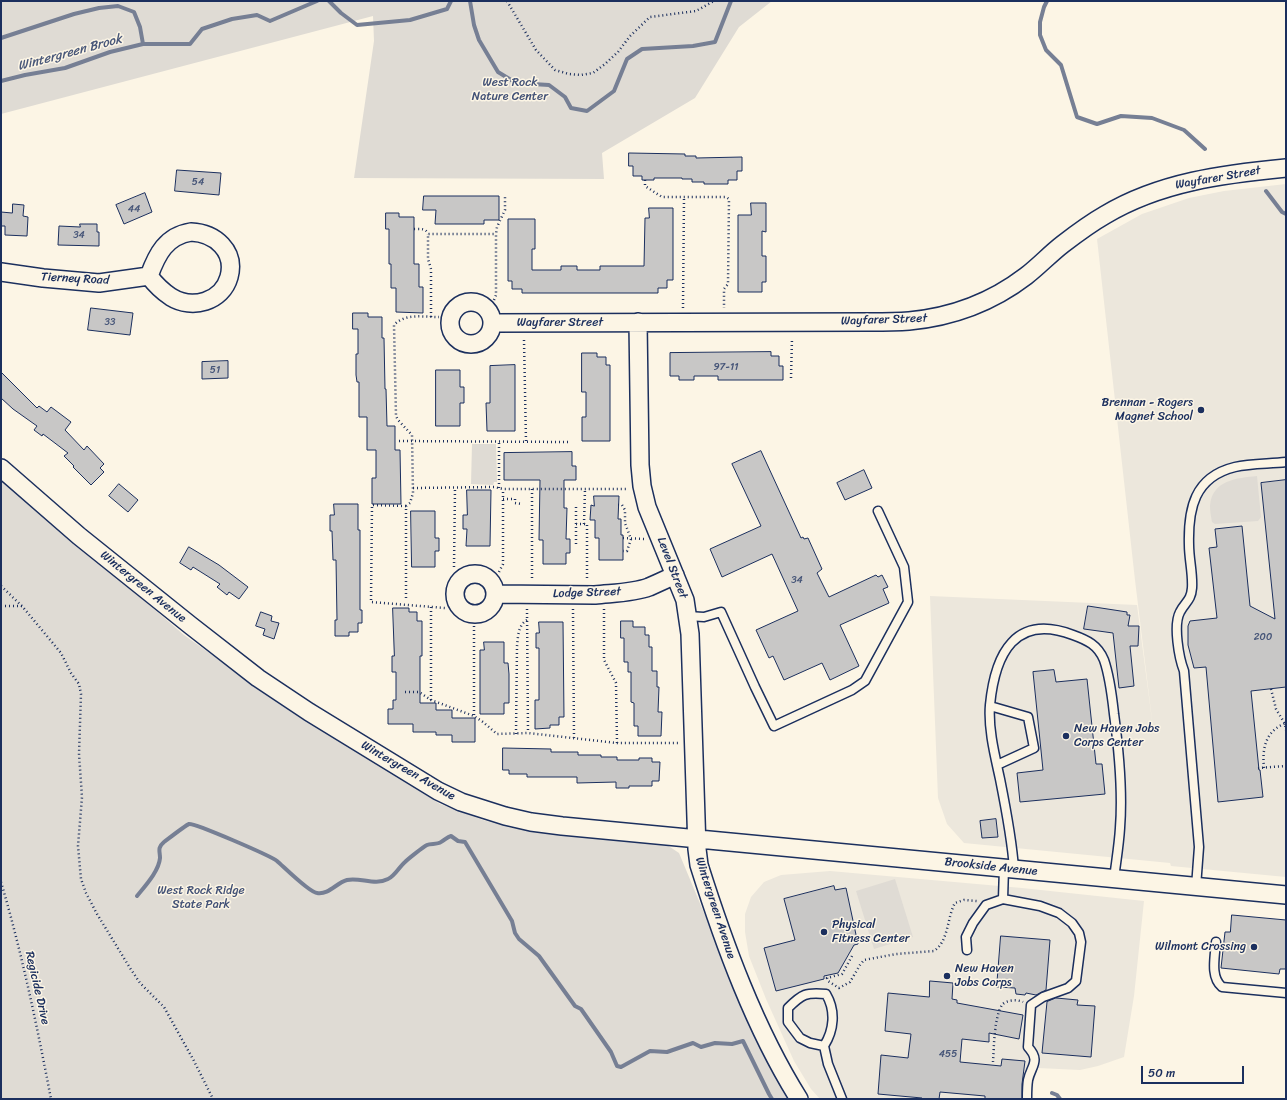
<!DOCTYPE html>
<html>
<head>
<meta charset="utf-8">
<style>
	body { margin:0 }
	#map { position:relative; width:1287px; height:1100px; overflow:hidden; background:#fcf5e5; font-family:Sriracha,sans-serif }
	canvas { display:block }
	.frame { position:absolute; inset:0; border:2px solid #1b2f5e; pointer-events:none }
	.scale { position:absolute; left:1141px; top:1066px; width:103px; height:18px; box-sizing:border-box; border:2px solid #1b2f5e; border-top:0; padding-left:5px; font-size:12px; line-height:14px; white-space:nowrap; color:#1b2f5e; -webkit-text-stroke:3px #fcf5e5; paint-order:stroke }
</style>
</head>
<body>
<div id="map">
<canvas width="1287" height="1100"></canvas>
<div class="frame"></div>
<div class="scale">50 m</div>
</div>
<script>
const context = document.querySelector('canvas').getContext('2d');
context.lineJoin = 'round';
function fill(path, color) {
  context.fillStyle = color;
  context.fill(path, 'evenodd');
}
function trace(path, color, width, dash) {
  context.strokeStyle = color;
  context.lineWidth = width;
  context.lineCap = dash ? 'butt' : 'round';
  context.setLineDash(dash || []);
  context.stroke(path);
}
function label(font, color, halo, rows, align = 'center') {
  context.font = font + ' Sriracha,sans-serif';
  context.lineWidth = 3;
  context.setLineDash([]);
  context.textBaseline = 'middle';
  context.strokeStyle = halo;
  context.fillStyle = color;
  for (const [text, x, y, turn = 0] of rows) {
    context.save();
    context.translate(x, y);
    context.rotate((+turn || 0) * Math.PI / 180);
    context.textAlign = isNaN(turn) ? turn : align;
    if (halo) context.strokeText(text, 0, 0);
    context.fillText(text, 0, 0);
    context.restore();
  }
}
fill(new Path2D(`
	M1286,184V877L1171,866L1170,863L964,843L947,824L938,798L930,596L1137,605L1153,728L1135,580L1097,239L1142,214L1189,198L1224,191Z
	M830,871L1022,888L1144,901L1134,996L1124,1057L1098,1066L1080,1070L1038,1068L1034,1080L1032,1099H820L811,1089L794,1061L766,999L749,956L745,932V914L751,897L764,882L781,875Z`), '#ece7dc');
fill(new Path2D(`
	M1,1H772L739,27L695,98L602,153L604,179L354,178L374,41L373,16L1,114Z
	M472,444H496L497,482H494L493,485L471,484Z
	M1257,476L1261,517L1258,521L1215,524L1212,522C1211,517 1210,511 1210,506C1212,480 1237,478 1257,476Z
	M1,477L184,635L246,679L440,804L483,820L511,828L667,845L679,853L757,1040L788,1099H1Z
	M895,879L913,937L874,949L856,891Z`), '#dfdbd4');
trace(new Path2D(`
	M329,1L341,13L357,25L410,20L447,9L451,1
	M470,1L474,25L479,40L498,72L516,83L549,85L565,97L571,108L587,111L614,91L627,59L642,49L693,46L715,42L731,1
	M1047,1L1044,7L1040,22V35L1046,50L1061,65L1077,117L1097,124L1121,116L1152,118L1184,130L1205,149
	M1,38L74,14L99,8L118,6L134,12L140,27L143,44
	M1,81L25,75L65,68L110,52L143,44H190L202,29L232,19L257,15L270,21L317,1
	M1266,191L1282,212L1286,214
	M137,896C145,886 159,871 160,858C160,851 157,848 164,842C168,839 186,825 189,824C195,823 271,856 277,861C285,868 310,893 317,893C329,895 336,883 347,880C360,877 375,886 388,879C395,876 399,867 405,862C408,859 423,847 427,845C431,843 437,845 441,842C445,840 447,837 451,836L458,841L465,842L512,921L515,933L519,939L539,956L575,1006L581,1009L611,1052L617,1066L621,1067L650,1051L667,1052L693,1043L701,1047L715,1043L732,1044L743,1041L769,1094L772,1099
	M1052,1093L1057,1095L1060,1099`), '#767f94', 4);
const building = new Path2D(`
	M629,153L685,154V156H696V158L742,157V171H737V180H728V184H704V182H692V179H682V178H654V180H642V176H633V166H629Z
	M177,170L221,173L219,195L175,191Z
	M145,193L152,212L124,224L116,205Z
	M424,196H499V220H484V224H435L436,210H423Z
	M751,203H766V232L762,231V256H766V282H762V292H738V215H751Z
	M13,204L24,205L23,216L28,217L27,236L5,235V226H1V212L12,213Z
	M649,208H673V280H667V288H658V293H522V289H512V281H508V219H535V249H532V270H561V266H577V270H600V266H644L645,218H649Z
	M386,213H399V217H414V264H419V287H423V313L396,312V288H391V264H389V229H386Z
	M80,224H97V232H99V246L58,245L59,226L80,227Z
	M91,308L133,313L130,335L88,330Z
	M353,313H368V317H382V338H384L385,389H386L387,426H395V450H400L401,504H372V478H376V450H367V417H359V382H357L356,375V354H358V329H353Z
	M771,352V356H779V366H783V380H718V376H694V380H679V376H670V353Z
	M582,353H597V357H606V365H610V441H582V417H586V392H582Z
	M228,361V378L202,379V362Z
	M515,365V431H487L486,403H490V366Z
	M436,370H460V387H464V403H460V426H436Z
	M1,372L37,408L39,406L47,412L51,407L71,422L65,430L84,450L87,446L104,464L100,468L104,472L91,485L73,467L74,466L64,456L68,453L43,434L42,436L34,430L37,426L13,409L1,398Z
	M761,451L801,538L803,537L804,539L808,538L822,569L817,573L829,597L876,575L878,577L882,575L888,587L883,589L889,603L840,625L859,666L830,680L822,663L784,680L773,656L769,658L756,630L798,611L772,554L722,577L710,549L761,526L732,464Z
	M572,452V466H576V480H564V508H567L566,539H570V553H566V564H543V540H539L540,480H504V453Z
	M864,470L872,488L845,500L837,483Z
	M1286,480V687L1251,691L1259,770H1260L1263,797L1218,802L1206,667L1194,668L1188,645V626L1190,621L1217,618L1209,548L1217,547L1215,529L1242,526L1250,606L1275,619L1261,483Z
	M119,484L138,500L128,512L109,496Z
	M467,490H491L490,546H466L467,529H463V515H467Z
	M594,496H619L618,519H621V535H623V560H599V538H595V520H590L591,505L594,506Z
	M334,504H358V530H360V610H362V623H358V632H349V636H335V620H337L336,560H333L332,531H330V515H334Z
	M411,511H435V538H439V551H435V567H412Z
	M189,547L219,565L248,587L239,599L229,592L227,595L217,587L220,584L193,567L191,570L180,563Z
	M1088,606L1127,612V615H1130L1128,626H1139L1138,646H1130L1134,686L1119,688L1113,633L1084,629Z
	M393,608H409V612H417V621H422V656H420V703H436V710H452V718H475V742H452V735H436V732H413V724H388V709H393V700H396V672H392V656H394Z
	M261,612L272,616L271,621L279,623L274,639L263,635L265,629L256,626Z
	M621,621H633V627H645V635H649V647H652V671H657V687H659L658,712H662L661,736H638V726H634V703L631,702V672H628V662H624V638H621Z
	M539,622H563L564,717H559V725H550V728L535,729V700H539V648H536V633H539Z
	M484,642H504V663H508L509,674V703H504V714H480V650H484Z
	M1054,670L1056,682L1087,679L1096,764H1102L1105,794L1020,802L1017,773L1043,770L1033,672Z
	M503,748L551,749V752H578V755H601V757H617V760H639V758H652V762H660L659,781H652V786H629V788H616V782L577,783V777H527V774H509V770H503Z
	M996,819L998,837L982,838L980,821Z
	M834,886L835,890L846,888L858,944L854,945L838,973L824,976V979L776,991L764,948L795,940L784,899Z
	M1232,915L1286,920V969H1280L1279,974L1221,968L1225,932H1230Z
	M1001,936L1050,940L1046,990L1036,995L1026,993L1025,995L1016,994L1015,988L997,987Z
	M930,981L953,983L952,999L957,1000V1003L1023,1015L1019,1039L989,1033V1042L962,1039L960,1062L1001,1066L1002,1059L1025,1061L1022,1084V1099H985V1096L940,1092L939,1099H922V1098L878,1094L881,1055L908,1058L911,1034L885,1031L888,993L929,997Z
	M1056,998L1078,1000L1077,1005L1095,1006L1091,1057L1042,1053L1047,1002Z`);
fill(building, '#c8c7c6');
trace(building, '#1b2f5e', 1);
const lane = new Path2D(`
	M687,616L704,617L721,612L755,687L774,726L852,690L865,681L908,602L904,567L878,511
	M990,706L1028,717L1034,748L997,765
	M1014,869C1012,839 1006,809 1000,779C995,756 988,729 990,705C995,654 1015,613 1073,635C1087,640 1098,645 1104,660C1110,677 1112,696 1114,714C1119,751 1123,790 1120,828C1119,845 1116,862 1114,879
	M1196,887L1199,847L1184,671C1179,658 1173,625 1180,612C1185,602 1191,601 1192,588C1193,574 1189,559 1189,545C1188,509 1194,477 1235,467C1251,463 1269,464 1286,462
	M1003,899L1004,868
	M1216,942C1215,957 1210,977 1222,987L1286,993
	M967,950L966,937L973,923L986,905L1003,899L1040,906L1059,913L1072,923L1079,933L1081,942L1076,981L1068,988L1043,997L1031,1005L1028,1047C1041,1061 1031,1066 1028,1080C1027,1086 1027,1093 1027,1099
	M824,1046L810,1043L800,1038L788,1022V1008C802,994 806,992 826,994C836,1011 834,1030 824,1046L828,1064L842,1099`);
const street = new Path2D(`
	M191,232C215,233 236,251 229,277C222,302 192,310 171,297C162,291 155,284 149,276C157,254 166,236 191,232Z
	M1,272L43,278L99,283L149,276
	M450 323a21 21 0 1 1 42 0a21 21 0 1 1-42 0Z
	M638,322L640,465L642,486L647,507L685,600L690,634L697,849L699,865C724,944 755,1029 799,1099
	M492,323L870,322C883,322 896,322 909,321C952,317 992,302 1026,276C1039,266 1050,254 1063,244C1076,234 1091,223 1105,215C1160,182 1224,174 1286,168
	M1,468L79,536L190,625L258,678L309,712L438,791L461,802L505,816L531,822L562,826L1286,895
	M455 594a20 20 0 1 1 40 0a20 20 0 1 1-40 0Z
	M496,594L595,595C613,593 633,593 649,587C658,583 667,579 675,575`);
trace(lane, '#1b2f5e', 11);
trace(street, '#1b2f5e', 20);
trace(new Path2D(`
	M507,1L536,50L555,70L569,74L581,75L593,73L605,64L618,52L630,36L650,17L696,11L714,1
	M645,180V186L662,197H726L729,199L728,284L724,289V308
	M414,229C420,229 426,228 428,234
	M494,300L496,295V234L497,227L505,210V196
	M683,308L684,197
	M431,317V269L428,259V234H496
	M524,340L526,442
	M791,378L792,338
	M399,441L568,442
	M413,488L494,487L503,489H628
	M499,488V442
	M532,489V578
	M503,499H515V503L522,504
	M618,505H622L625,510V523L631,539L627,551H623
	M406,506L410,503L413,493L412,435L398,420L396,416L394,325C405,313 424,317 439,317
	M576,524H587V578
	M584,524L585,489
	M623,538L644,539
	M576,544V506
	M454,567L455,488
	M499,572L503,564V489
	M1,586L22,606L61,653L71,673L79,684L81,694L79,754L82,797L78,846L81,879L86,893L97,914L130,968L140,983L164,1007L194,1061L213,1099
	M406,598V506L372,505L371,602L445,608
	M1,606H22
	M431,607V700
	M527,609L528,733
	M573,609L574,738
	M604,609V660L616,683L617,743
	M474,626V716
	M1271,689L1276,709L1285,724L1286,730
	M405,692H419L431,700L474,716L483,722L497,734L528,733L617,743H678
	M516,734L517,646C518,637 518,625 527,620
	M1258,768L1286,766
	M1264,768C1262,749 1265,731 1286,723
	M1,882C22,953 37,1026 51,1099
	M852,956L842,974L827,978L828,981L839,988L850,982L860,965L864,960L896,954L934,951C949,941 947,917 955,903L964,900L977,901
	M993,1062C994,1047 994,1018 1002,1005C1006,1000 1017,999 1023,1002`), '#1b2f5e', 2.5, [1, 3]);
trace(lane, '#fcf5e5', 8);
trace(street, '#fcf5e5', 17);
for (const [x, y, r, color] of [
	[1201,410,4,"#1b2f5e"],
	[1066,736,4,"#1b2f5e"],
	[824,932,4,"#1b2f5e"],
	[1254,947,4,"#1b2f5e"],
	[947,976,4,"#1b2f5e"]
]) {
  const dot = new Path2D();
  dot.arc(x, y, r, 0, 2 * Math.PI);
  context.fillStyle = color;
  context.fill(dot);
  trace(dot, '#fcf5e5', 1.5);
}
label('10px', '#465578', null, [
	["54",198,182],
	["44",134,209],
	["34",79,235],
	["33",110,322],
	["97-11",726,367],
	["51",215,370],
	["34",797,580],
	["200",1263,637],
	["455",948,1054]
]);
label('12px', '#425176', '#fcf5e5', [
	["West Rock",510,83],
	["Nature Center",510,97],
	["West Rock Ridge",201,891],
	["State Park",201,905]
]);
label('12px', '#1b2f5e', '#fcf5e5', [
	["Wayfarer Street",1218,178,-10],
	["Tierney Road",75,279,3],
	["Wayfarer Street",884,320,-2],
	["Wayfarer Street",560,323],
	["Level Street",672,568,69],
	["Wintergreen Avenue",143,587,39],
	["Lodge Street",587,593,-2],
	["Wintergreen Avenue",408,771,30],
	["Brookside Avenue",991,867,6],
	["Wintergreen Avenue",715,908,72],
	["Regicide Drive",37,988,77]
]);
label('12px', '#1b2f5e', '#fcf5e5', [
	["Brennan - Rogers",1193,403,"right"],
	["Magnet School",1193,417,"right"],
	["New Haven Jobs",1074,729],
	["Corps Center",1074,743],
	["Physical",832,925],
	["Fitness Center",832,939],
	["Wilmont Crossing",1246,947,"right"],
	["New Haven",955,969],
	["Jobs Corps",955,983]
], 'left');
label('italic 13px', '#485779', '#fcf5e5', [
	["Wintergreen Brook",70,53,-15]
]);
</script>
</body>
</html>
